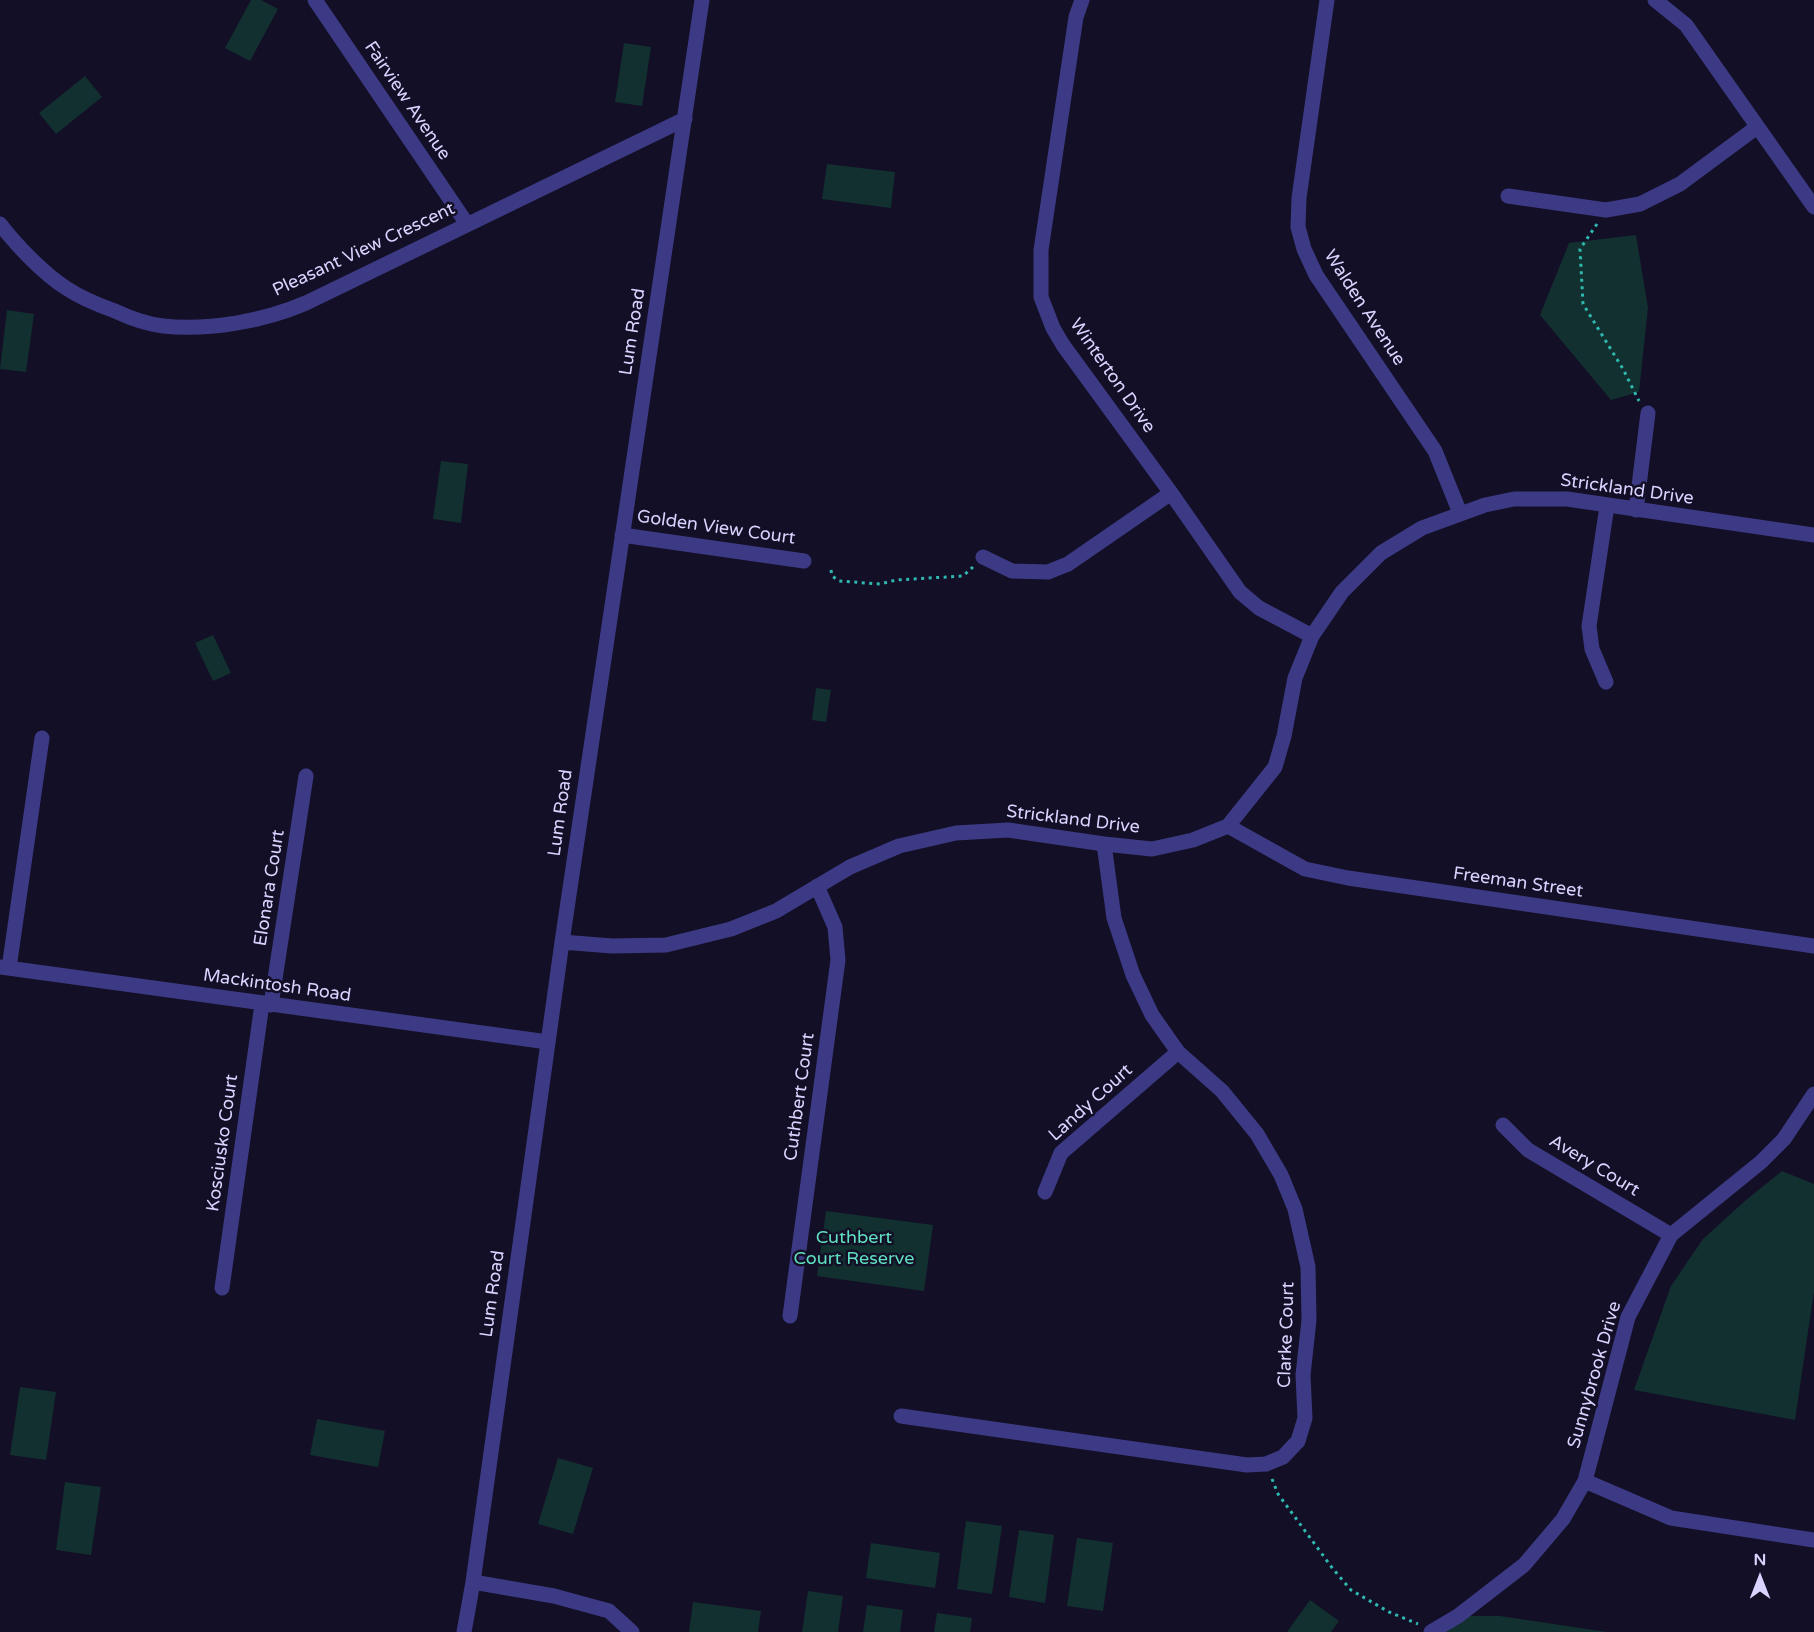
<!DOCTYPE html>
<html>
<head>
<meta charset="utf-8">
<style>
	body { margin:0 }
	#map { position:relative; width:1814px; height:1632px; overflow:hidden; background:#130f26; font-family:"Varela Round",sans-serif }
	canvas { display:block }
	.north { position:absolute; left:1730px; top:1548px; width:60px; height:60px; -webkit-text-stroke:4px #130f26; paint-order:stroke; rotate:0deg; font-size:16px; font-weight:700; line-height:24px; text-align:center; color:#d9d4ff }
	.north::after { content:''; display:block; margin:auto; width:21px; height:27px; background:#d9d4ff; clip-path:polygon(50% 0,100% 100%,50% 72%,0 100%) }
</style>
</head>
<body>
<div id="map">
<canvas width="1814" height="1632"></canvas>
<div class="north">N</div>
</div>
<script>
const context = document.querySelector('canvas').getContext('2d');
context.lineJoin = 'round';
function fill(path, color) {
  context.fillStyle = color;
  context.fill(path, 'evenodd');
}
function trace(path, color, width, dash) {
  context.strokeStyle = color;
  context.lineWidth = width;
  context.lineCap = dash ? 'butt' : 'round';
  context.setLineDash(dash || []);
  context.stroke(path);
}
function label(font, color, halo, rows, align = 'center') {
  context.font = font + ' "Varela Round",sans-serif';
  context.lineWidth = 5;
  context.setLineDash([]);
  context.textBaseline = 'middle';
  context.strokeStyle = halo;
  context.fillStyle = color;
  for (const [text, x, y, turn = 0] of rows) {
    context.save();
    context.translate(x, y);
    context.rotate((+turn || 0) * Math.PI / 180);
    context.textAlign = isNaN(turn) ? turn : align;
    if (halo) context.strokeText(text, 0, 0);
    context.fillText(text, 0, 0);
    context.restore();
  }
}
fill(new Path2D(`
	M251,0H261L278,9L250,61L225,48Z
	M624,43L651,47L642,106L615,102Z
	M85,76L102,97L56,134L39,113Z
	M827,164L895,172L891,208L822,199Z
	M1636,235L1648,308L1639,392L1611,400L1540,315L1569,243Z
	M7,310L34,314L26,372L0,369Z
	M441,461L468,464L461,523L433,519Z
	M213,635L231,673L213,681L195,643Z
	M816,688L831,690L826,722L812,720Z
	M1782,1171L1814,1184V1291L1795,1420L1634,1390L1671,1286L1703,1239L1746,1200Z
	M826,1211L933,1225L924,1291L817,1276Z
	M20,1387L56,1392L46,1460L10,1455Z
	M317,1419L385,1431L378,1467L310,1455Z
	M558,1458L593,1468L573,1534L538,1524Z
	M65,1482L101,1487L91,1555L56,1550Z
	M966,1521L1002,1526L992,1594L957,1589Z
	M1019,1530L1054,1535L1045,1603L1009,1597Z
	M1077,1538L1113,1543L1103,1611L1067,1606Z
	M871,1543L940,1553L935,1588L866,1578Z
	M808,1591L843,1596L838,1632H802Z
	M1310,1600L1339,1621L1331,1632H1287Z
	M693,1602L761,1611L758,1632H689Z
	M867,1605L903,1610L900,1632H863Z
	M937,1613L972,1618L970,1632H934Z
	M1458,1616H1500L1607,1632H1434Z`), '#12302f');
trace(new Path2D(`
	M1597,224L1580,249L1583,304L1623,369L1639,401
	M831,570L832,576L839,581L880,584L896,580L963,576L973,567
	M1272,1479L1278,1494L1333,1569L1351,1590L1389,1612L1418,1624`), '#2fb8b0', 3, [3, 4.5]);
trace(new Path2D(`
	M315,0L467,224
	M1082,0L1076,17L1041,250V297L1053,328L1063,345L1171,493L1240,592L1259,608L1312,636
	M1327,0L1299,198L1298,227L1304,249L1316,275L1435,451L1460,513
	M1655,0L1686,25L1814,207
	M1508,196L1606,210L1640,204L1680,184L1757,127
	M0,224C16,245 44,274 66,288C81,298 98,305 115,311C130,318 146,324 163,326C209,331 264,321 306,303L685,119
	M1636,510L1648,413
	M622,535L804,561
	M983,557L1012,571L1048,572L1068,564L1171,493
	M1606,682L1592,649L1589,626L1607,506
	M1228,826L1305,869L1348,878L1814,946
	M562,942L612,946L666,945L731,929L776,911L850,867L899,846L956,833L1008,830L1104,844L1152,849L1193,840L1228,826L1275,767L1284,736L1295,678L1312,636L1342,592L1381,553L1422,528L1485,505L1514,499H1567L1814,535
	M0,967L548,1042
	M9,968L42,738
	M271,1005L306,776
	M1503,1125L1528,1150L1671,1235
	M1045,1192L1061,1153L1178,1052
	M222,1288L262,1004
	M790,1316L838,960L835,927L817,886
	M901,1416L1247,1465L1266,1464L1283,1457L1298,1441L1305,1418L1303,1375L1309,1320L1308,1267L1295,1209L1281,1175L1257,1134L1222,1091L1178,1052L1152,1015L1133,975L1114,918L1104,844
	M1585,1481L1671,1518L1814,1540
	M473,1582L554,1596L609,1611L632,1632
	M464,1632L473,1582L562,942L702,0
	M1431,1632L1458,1616L1524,1565L1563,1519L1585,1481L1628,1317L1671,1235L1761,1162L1784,1139L1814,1094`), '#3d3a85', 15);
label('18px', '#d9d4ff', '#130f26', [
	["Fairview Avenue",407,101,56],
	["Pleasant View Crescent",364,250,-25],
	["Walden Avenue",1364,308,57],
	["Lum Road",633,332,-81],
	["Winterton Drive",1112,376,55],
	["Strickland Drive",1627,490,8],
	["Golden View Court",716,528,8],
	["Lum Road",561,813,-82],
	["Strickland Drive",1073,820,7],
	["Freeman Street",1518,883,8],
	["Elonara Court",270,888,-81],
	["Mackintosh Road",277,986,8],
	["Cuthbert Court",800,1097,-82],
	["Landy Court",1091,1103,-42],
	["Kosciusko Court",223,1143,-82],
	["Avery Court",1594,1166,31],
	["Lum Road",493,1294,-82],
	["Clarke Court",1287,1335,-88],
	["Sunnybrook Drive",1595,1375,-74]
]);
label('18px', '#5fe0c0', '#130f26', [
	["Cuthbert",854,1238],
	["Court Reserve",854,1259]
]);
</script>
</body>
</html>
